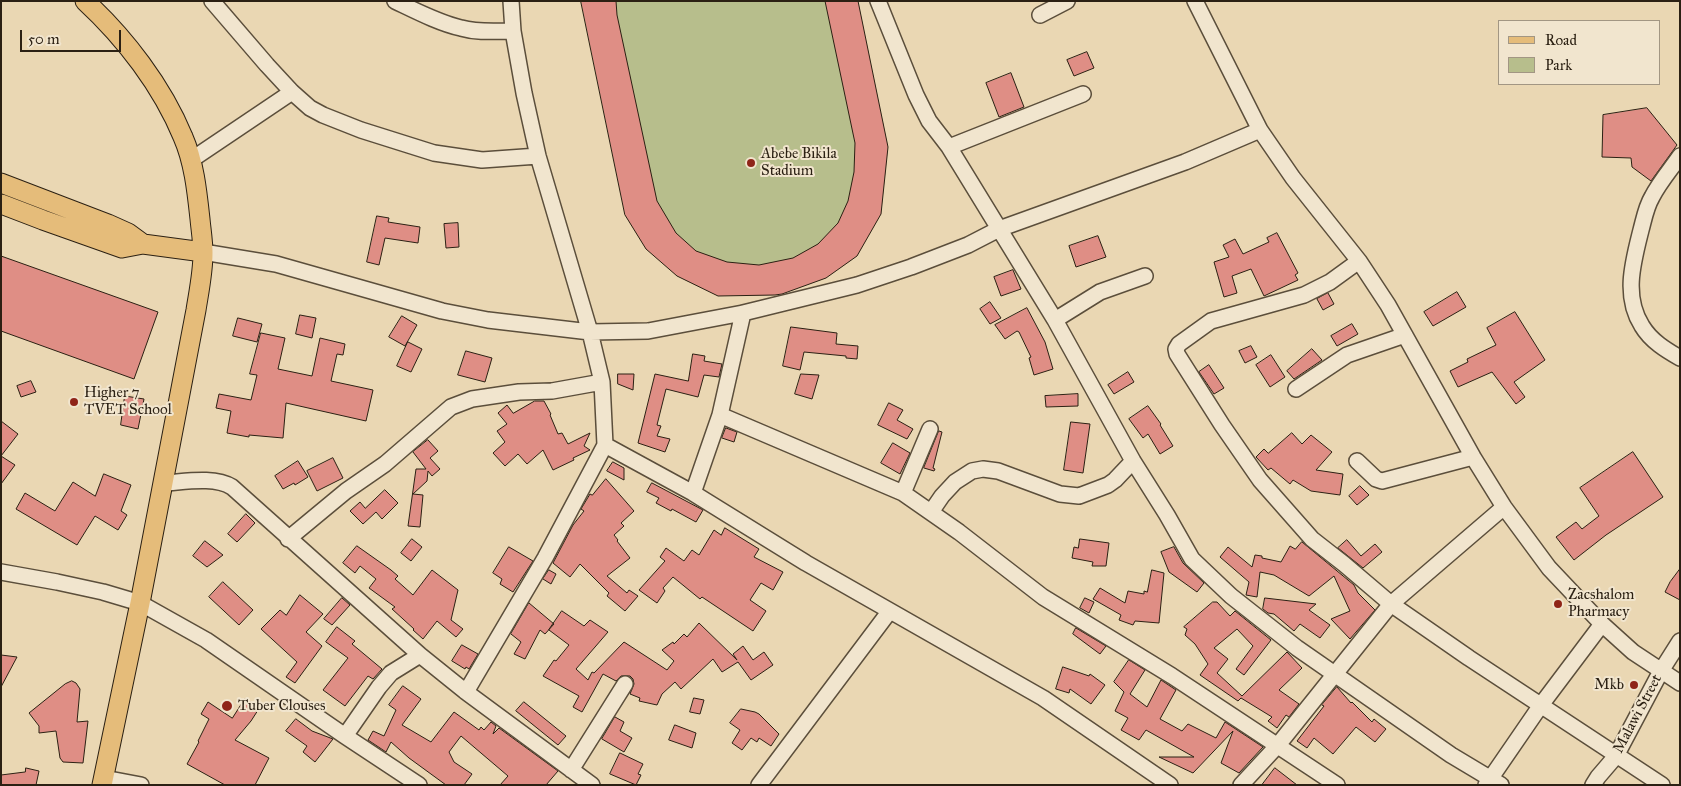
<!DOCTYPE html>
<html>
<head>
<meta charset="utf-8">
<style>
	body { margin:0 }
	#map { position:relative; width:1681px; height:786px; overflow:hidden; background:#ead7b3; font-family:"IM FELL Great Primer",serif }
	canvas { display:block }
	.frame { position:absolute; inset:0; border:2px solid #2b2013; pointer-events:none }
	.legend { position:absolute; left:1498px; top:20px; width:162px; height:65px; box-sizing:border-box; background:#f1e5ce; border:1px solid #a29683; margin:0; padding:6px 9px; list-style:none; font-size:15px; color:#2b2013 }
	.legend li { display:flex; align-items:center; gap:10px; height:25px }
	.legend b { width:25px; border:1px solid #a29683 }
	.scale { position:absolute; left:20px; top:30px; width:101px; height:22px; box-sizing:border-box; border:2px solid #2b2013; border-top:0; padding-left:6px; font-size:15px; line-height:18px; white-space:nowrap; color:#2b2013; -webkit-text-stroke:4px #f1e5ce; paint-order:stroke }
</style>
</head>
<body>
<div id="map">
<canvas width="1681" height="786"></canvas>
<div class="frame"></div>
<ul class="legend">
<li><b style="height:6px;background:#e5bc7a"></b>Road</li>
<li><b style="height:14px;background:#b7be8c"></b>Park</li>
</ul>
<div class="scale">50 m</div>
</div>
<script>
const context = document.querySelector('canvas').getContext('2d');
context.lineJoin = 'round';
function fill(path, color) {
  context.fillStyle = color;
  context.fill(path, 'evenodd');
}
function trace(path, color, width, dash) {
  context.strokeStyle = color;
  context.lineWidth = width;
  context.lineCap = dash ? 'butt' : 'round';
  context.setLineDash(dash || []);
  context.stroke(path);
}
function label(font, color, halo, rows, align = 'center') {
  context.font = font + ' "IM FELL Great Primer",serif';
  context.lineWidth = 4;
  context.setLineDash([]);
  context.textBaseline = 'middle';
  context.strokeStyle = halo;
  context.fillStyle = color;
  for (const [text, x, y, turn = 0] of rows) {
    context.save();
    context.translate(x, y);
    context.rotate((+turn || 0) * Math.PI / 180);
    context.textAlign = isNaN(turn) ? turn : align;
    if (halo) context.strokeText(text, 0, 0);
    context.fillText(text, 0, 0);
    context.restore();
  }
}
fill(new Path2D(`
	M581,1H858L888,147L881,214L857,256L826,278L777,295L718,296L677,276L646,249L625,215Z`), '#b7be8c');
const building = new Path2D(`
	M581,1H616L617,15L657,201L676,233L696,251L727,262L759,265L793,258L818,244L838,223L848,201L854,172L855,143L825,1H858L888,147L881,214L857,256L826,278L782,294L775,295L718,296L677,276L646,249L625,215Z
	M1087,52L1094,68L1074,76L1067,60Z
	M1011,73L1024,107L999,117L986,83Z
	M1647,108L1677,145L1651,181L1632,167L1631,158L1602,157L1603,115Z
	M377,216L389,218L388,222L420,227L418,243L385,238L379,265L367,262Z
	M458,223L459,247L446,248L444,224Z
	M1277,233L1298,273L1295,275L1298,280L1264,296L1251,269L1232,276L1237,293L1224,297L1214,262L1229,257L1223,245L1235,239L1243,254L1269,242L1267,238Z
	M1098,236L1106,257L1076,267L1069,246Z
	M1,256L158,312L134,379L1,331Z
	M1013,270L1021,289L1001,296L994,277Z
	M1457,292L1466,307L1433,326L1424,312Z
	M1328,293L1334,304L1323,310L1317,299Z
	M990,302L1001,318L990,324L980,309Z
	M1027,308L1045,342L1053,369L1034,375L1029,358L1031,357L1019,332L1017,331L1005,339L995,325Z
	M1515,312L1545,360L1514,382L1525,397L1516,404L1492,372L1458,387L1450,371L1468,362L1467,359L1496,345L1487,328Z
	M300,315L316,318L312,338L296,334Z
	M402,316L417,325L405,346L389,337Z
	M238,318L262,324L257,342L233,336Z
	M1352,324L1358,334L1337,346L1331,336Z
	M791,327L837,333L836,344L858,346L857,359L846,358V356L804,352L800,370L783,366Z
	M261,333L285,338L278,369L312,376L320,338L345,344L343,355L337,354L331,381L373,390L366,421L286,403L283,438L249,435V437L227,433L231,411L216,408L219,394L251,400L257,375L250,374Z
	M408,342L422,349L411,372L397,366Z
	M1251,346L1257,357L1245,363L1239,351Z
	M1312,349L1322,360L1294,379L1287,371Z
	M466,351L492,358L485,382L458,375Z
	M693,354L705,356L704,361L722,364L719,377L704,375L698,397L666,389L657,425L661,426L657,436L670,439L665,452L638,443L655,374L688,381Z
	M1271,355L1285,377L1270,387L1256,365Z
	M1209,365L1224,388L1214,394L1199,372Z
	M1128,372L1134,382L1114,394L1108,385Z
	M618,374H634L633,390L618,384Z
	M801,374L819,375L812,399L795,394Z
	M31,381L36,392L21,397L17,386Z
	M1078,394V406L1046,407L1045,396Z
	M125,396L144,399L138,429L121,425Z
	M535,401H544L551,414L550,415L558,434L562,433L568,444L590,433L584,446L590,450L573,458L574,460L553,470L543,450L527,464L518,454L505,466L493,453L505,442L497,431L507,424L498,413L507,405L513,413Z
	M889,403L903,410L897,420L913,429L907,439L878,425Z
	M1148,406L1161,424L1160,425L1173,446L1160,454L1148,434L1143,438L1129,419Z
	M1,421L18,434L1,456Z
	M1071,422L1090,424L1083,473L1064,470Z
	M726,428L737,432L734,442L722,438Z
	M939,431L942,432L933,468L935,469L934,471L924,468Z
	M1292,433L1302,444L1311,435L1332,452L1316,470L1343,474L1340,495L1311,491L1293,480L1290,484L1271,468L1268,470L1256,457L1264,449L1268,453Z
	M428,440L438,451L430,458L440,469L432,476L428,471L427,481L413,494L423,495L420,527L408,526L416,469H426L413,452Z
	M893,443L910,453L900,474L881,463Z
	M1633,452L1663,497L1606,535L1574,560L1556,537L1576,522L1582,529L1599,516L1580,488Z
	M1,456L15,465L1,484Z
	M333,458L343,478L317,491L307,471Z
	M298,461L308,477L295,485L294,483L283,489L275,476Z
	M613,462L624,468V480L607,471Z
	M104,474L131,485L121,511L127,515L118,530L95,516L77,545L16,509L25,493L55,511L73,482L95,496Z
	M606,479L634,511L621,523L624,526L614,535L618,540L617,541L630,558L607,576L627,593L629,590L638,596L625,611L607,596L609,593L580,564L570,577L553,563L573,525L584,511L581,509L590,494L592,495Z
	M652,483L703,510L696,522L672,509L671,511L656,503L659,498L647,492Z
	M1360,486L1369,495L1357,505L1349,496Z
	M385,490L398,503L382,519L376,512L363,524L350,511L360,502L365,508Z
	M246,514L255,523L237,542L228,534Z
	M725,528L759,549L754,557L783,572L773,590L761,583L750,600L766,611L753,631L702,597L700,599L673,577L663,588L665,591L657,603L639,590L665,561L660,557L666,548L684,561L692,550L699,555L714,530L721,535Z
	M412,539L422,547L411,561L401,553Z
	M1080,539L1109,543L1106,566H1092L1093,562L1072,558L1074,547L1078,548Z
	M1347,540L1361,556L1375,544L1382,552L1363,568L1338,548Z
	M205,541L223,555L207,567L193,556Z
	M1302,542L1354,585L1358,593L1375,610L1350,639L1331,619L1350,611L1334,576L1309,596L1274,575L1260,572L1257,597L1246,595L1249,582L1220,557L1228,547L1252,567L1255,555L1262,556V558L1281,562L1290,546L1295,549Z
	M357,546L391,570L398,576L395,579L413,595L432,570L458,590L451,620L463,629L456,637L437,621L423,639L413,630L414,629L392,609L395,607L369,588L376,579L360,566L355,573L343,563Z
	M509,547L533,561L513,592L500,584L502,579L493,573Z
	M1174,547L1183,563L1204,583L1197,592L1169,572L1161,552Z
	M1680,569V600L1665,592L1670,582Z
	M549,570L556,574L551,584L543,579Z
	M1152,570L1164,573L1159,623L1135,621L1133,625L1119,620L1121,615L1093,599L1100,588L1125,603L1128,591L1144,594V591L1147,592Z
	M223,582L253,610L239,625L209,597Z
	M300,595L323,614L306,632L322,646L295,683L286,677L297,662L261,629L280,610L286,615Z
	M342,598L350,605L332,625L324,619Z
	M1085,598L1094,602L1089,613L1080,608Z
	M1265,598L1316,604L1309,610L1330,625L1320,638L1300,624L1294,631L1274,614L1268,613L1263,609Z
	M1213,602H1217L1230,616L1235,611L1271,640L1244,675L1236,669L1253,646L1237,629L1214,648L1228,659L1217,673L1242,696L1287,652L1302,668L1279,690L1299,704L1289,717L1286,715L1277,728L1268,721L1272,717L1241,698L1238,701L1200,675L1208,664L1195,644L1185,635L1187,629L1184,627Z
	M529,603L554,624L545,634L540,630L525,659L514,654L521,642L511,634Z
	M562,611L584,626L590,620L608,632L576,669L588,680L592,672L594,673L624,642L667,670L674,661L662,650L673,642L674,644L684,634L687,637L699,623L737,660L733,654L743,646L753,660L764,652L773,665L751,680L738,662L722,672L713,659L681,689L675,682L662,694L657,705L639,701L640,698L630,694L634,684L633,679L630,676H621L616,681L603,674L582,712L573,707L579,696L543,676L554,660L556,661L569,645L549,630Z
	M337,627L355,641L352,644L382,669L373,679L368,676L345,706L323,690L348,658L326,642Z
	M1076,628L1106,646L1100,654L1073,634Z
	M462,645L478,654L469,669L466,667L465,669L452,661Z
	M1,655L17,657L1,687Z
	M1129,660L1145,670L1130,694L1147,707L1161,680L1176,690L1160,719L1182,731L1188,724L1216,738L1225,722L1263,747L1239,773L1221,763L1233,731L1193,773L1159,757H1194L1146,730L1139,740L1121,730L1128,718L1115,711L1124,692L1114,682Z
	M1063,667L1089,676L1090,674L1105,685L1091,704L1070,689L1069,693L1056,689Z
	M72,681L76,683L80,689L77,722L88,721L83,763L63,762L60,758L56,731L39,733V726L29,713L65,684Z
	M403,686L421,699L402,725L431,742L454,712L479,730L481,727L484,730L491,722L496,726L493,734L499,728L558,771L546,785H500L508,776L461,736L449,752L454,762L472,774L464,785H446L409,758L391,742L386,752L368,740L373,731L384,736L396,710L389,705Z
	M1337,687L1351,703L1352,702L1372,722L1374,719L1386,729L1375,742L1356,727L1333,754L1314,738L1307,748L1297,741L1324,706L1322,705Z
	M694,698L704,700L700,714L690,712Z
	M245,699L260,707L251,721L235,740L269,758L255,785H225L187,764L199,742L198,741L209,719L201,714L208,702L232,718Z
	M524,702L566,736L558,745L516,711Z
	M741,709L755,712L759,714L779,734L771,746L759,738L757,742L751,738L742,750L732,743L740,730L730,723Z
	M615,717L624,722L620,731L632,738L624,752L602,739Z
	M296,719L312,731L333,739L315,762L303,752L307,746L286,731Z
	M675,725L696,733L692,748L669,740Z
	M620,753L643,764L638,774L641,775L636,785L610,774Z
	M26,768L39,771L36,785H1V775L25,772Z
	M1275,768L1297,785H1262Z`);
fill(building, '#df8e85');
trace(building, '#2b2013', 1);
const minor = new Path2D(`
	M212,1L267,65L292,92L310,108L323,115L361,130L434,153L482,160L538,156
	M395,1C416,11 439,23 461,28C478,33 496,31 513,31
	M878,1L916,95L929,121L949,147L1055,320L1133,461L1167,515L1192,559L1231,596L1297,648L1451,755L1501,785
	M1195,1L1260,130L1293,178L1359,261L1388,305L1473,457L1504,507L1549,568L1602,624L1633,652L1680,683
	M1040,15L1067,1
	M949,147L1083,94
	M1680,156C1671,169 1659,183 1652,197C1646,207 1644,219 1641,230C1633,262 1623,296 1642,326C1651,341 1666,350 1680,358
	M191,160L292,92
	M203,252L276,264L442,311L488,320L590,332L648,331L743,313L857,285L911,267L968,245L999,229L1185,162L1260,130
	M1359,261L1330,282L1304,295L1211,321L1179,344L1176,349L1177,354L1222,425L1260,480L1312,539L1344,564L1391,604L1469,658L1662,785
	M1055,320L1100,292L1145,276
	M1296,389L1347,355L1405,335
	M720,415L903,493L959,532L1043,597L1172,676L1337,785
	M605,445L693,493L806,563L1043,698L1170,785
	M1357,461L1376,479L1382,481L1473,457
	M163,483C184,482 214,476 232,487L420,655L466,692L592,785
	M693,493L720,415L743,313
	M903,493L930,429
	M931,512L942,496L955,482L972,471L983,469L998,471L1060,494L1079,496L1108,485L1115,480L1133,461
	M288,539L346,491L385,464L451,407L472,399L519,392L552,391L602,382
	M1,572L57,582L103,592L140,603L206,640L345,736L419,785
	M466,692L545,558L605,445L602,382L590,332L538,156L524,93L513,31L511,1
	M345,736L379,687L391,673L420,655
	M571,770L625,684
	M104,778L141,785
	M759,785L889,612
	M1241,785L1278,745L1391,604L1504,507
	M1486,785L1541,705L1602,624
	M1593,785L1598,777L1616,756L1661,671L1680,641`);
const major = new Path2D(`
	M85,1C125,38 162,86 183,137C194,162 197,191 200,219C201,230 203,242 203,253C203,272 199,291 196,310L140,603L102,785
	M1,183L108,224L128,233L143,244
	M1,204L43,220L122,248L143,244L203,252`);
trace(minor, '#5b4e3b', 18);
trace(major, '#2b2013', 21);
trace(minor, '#f1e5ce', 15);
trace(major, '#e5bc7a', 19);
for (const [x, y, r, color] of [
	[751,163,5,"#8f2418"],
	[74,402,5,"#8f2418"],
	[1558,604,5,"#8f2418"],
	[1634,685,5,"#8f2418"],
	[227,706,6,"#8f2418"]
]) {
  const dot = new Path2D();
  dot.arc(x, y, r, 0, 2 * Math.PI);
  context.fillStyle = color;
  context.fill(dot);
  trace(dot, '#f1e5ce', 2);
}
label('15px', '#2b2013', '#f1e5ce', [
	["Abebe Bikila",761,154],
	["Stadium",761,171],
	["Higher 7",84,393],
	["TVET School",84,410],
	["Zacshalom",1568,595],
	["Pharmacy",1568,612],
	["Mkb",1624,685,"right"],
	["Tuber Clouses",238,706]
], 'left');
label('15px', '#2b2013', '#f1e5ce', [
	["Malawi Street",1638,714,-62]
]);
</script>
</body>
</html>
